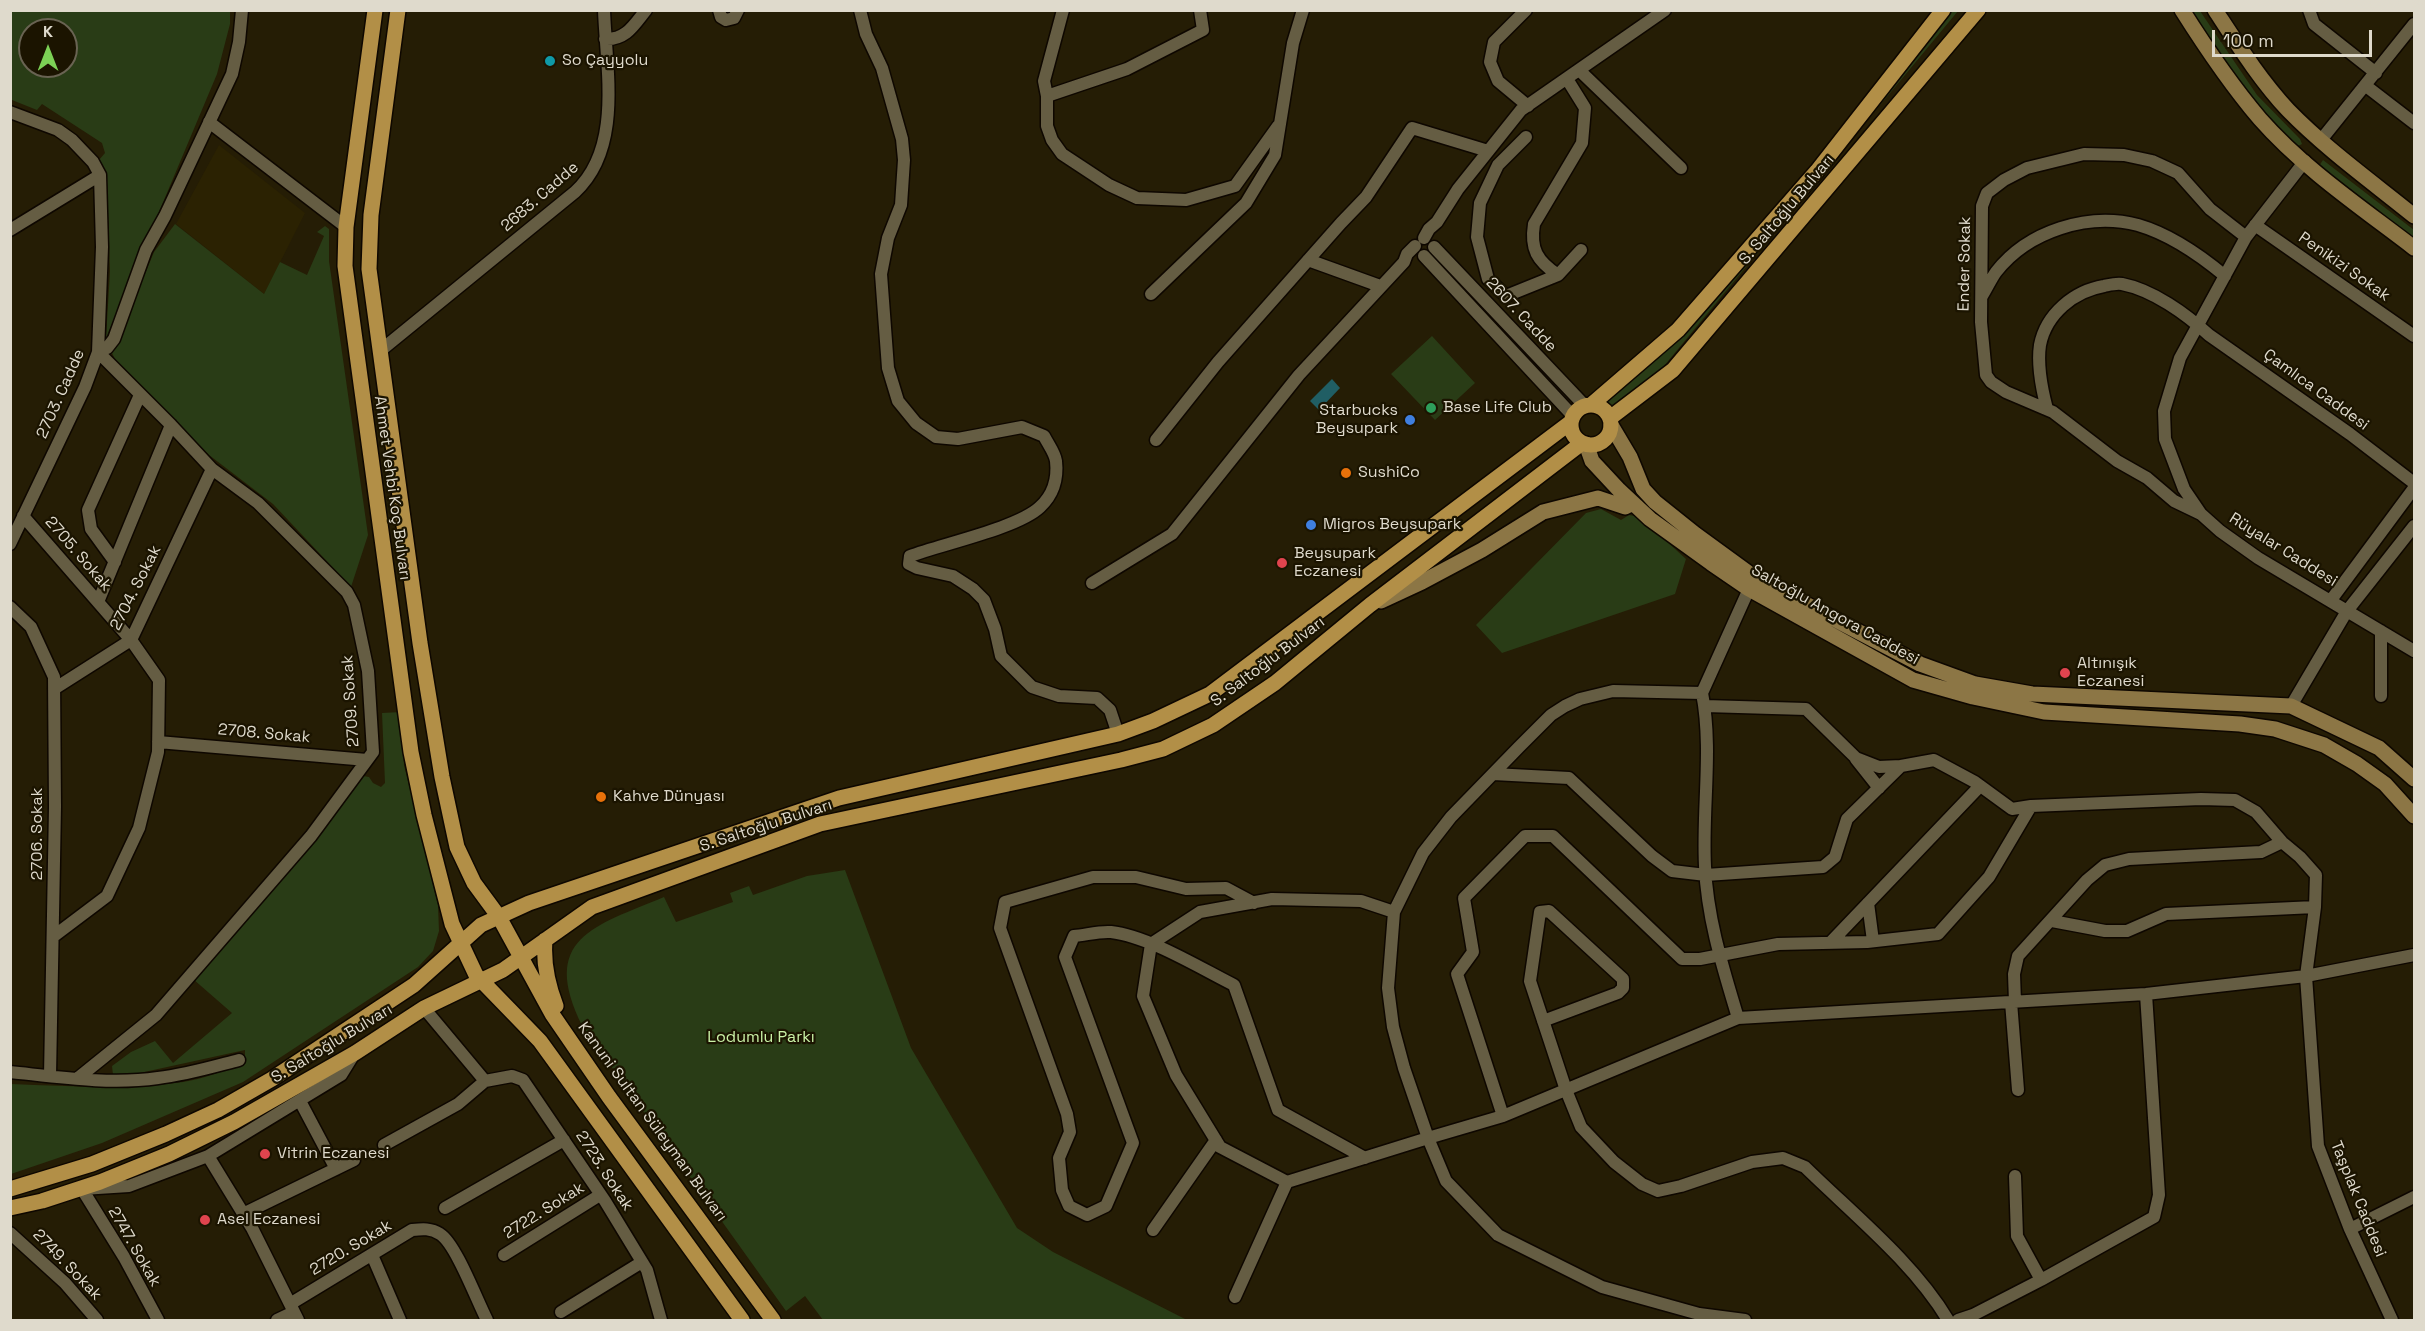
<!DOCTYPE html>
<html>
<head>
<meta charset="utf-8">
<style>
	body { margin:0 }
	#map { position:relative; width:2425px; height:1331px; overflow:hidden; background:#251d05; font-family:"Space Grotesk",sans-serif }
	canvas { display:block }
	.frame { position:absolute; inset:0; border:12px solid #dfdacc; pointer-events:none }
	.north { position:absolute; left:18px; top:18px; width:60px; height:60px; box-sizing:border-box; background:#1b1400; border:2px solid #696352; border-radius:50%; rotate:0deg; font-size:16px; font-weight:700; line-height:24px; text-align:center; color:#dfdacc }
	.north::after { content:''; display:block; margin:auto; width:21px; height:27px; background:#7cd155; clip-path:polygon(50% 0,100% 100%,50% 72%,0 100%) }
	.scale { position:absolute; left:2212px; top:30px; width:160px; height:27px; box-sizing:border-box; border:3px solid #dfdacc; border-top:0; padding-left:8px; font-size:18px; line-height:21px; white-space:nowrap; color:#dfdacc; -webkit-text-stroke:4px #1b1400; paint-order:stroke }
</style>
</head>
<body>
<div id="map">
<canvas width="2425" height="1331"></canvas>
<div class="frame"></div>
<div class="north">K</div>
<div class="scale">100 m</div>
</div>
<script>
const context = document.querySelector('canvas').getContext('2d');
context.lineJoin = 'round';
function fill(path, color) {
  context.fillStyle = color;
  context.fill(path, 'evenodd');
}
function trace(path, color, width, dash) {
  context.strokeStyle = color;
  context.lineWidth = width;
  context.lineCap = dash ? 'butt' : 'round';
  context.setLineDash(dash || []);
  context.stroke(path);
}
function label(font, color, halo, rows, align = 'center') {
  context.font = font + ' "Space Grotesk",sans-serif';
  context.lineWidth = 4.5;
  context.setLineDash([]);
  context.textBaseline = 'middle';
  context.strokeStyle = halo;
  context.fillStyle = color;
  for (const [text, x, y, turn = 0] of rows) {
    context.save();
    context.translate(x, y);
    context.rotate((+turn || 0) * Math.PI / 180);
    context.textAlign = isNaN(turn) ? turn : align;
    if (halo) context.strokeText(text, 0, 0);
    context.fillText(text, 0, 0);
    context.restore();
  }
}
fill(new Path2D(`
	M219,145L305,213L264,294L176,224Z`), '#2b2202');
fill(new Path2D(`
	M10,11H230V24L217,74L106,338L110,271L107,183L99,160L105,153L102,143L42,104L37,110L12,100L11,101ZM30,30H66V66H30Z
	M1950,11H1958L1659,372L1611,408L1604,401L1635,378L1667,348Z
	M2194,11H2200L2257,95L2300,139L2302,144L2296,147L2260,113L2190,13Z
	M2323,160L2414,230V241L2319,166Z
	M175,224L264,294L280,262L307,275L324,236L317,232L325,226L329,229V261L368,535L350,590L336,571L273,504L209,455L115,359L112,353L154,252Z
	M1432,336L1475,383L1435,420L1391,374Z
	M1601,509L1621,520L1629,515L1640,517L1686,559L1675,594L1502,653L1476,625L1586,513Z
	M401,712L404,765L438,905L439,931L433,951L418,967L243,1082L102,1143L11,1174V1084C67,1086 126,1090 183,1082C204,1079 225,1070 245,1062V1050L126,1076L113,1075L112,1066L131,1052L155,1041L173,1063L232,1013L193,979L363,776L369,777L373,783L381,787L385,783L382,713Z
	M845,870L911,1048L1017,1228L1053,1252L1187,1320H823L805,1296L786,1311L583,1027C538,938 595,926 664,897L676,922L733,902L730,893L749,886L753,895L807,876Z`), '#293c16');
fill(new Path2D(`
	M1332,379L1340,388L1319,410L1310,401Z`), '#205e64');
const street = new Path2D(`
	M719,10L721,17L726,20L734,18L738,10
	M860,10L866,34L882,68L902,139L904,160L901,205L888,238L881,274L888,368L898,401L916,423L936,437L958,439L1022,427L1044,436C1048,444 1055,453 1056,461C1058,479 1053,495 1040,507C1018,528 942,544 910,556L909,564L917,568L953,576L973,589L984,600L995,629L1001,656L1032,687L1059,696L1097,698L1110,710L1118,734
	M1063,10L1044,81L1047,96L1127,69L1203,30L1200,10
	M1526,10L1494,42L1490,62L1498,81L1528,106
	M2309,10L2314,24L2376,73
	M605,39C626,40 634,25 646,10
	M1579,70L1681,168
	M1567,79L1585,108L1582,143L1534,224C1530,249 1537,261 1558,275L1581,250
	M2366,86L2414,123
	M1047,96V126L1052,140L1062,154L1109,185L1137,198L1186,200L1235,186L1278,126
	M10,112L58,130L72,140L93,162L100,175L102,247L98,352L85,387L10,544
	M209,122L346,227
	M1526,137L1498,165L1480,203L1477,237L1488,279L1506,296L1558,275
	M2321,140L2414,24
	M2305,161L2246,237L2180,358L2164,411L2165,439L2184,489L2201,514L2220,531L2258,558L2414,651
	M2255,225L2414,336
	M10,230L100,175
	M1424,238L1429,229L1437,222L1458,189L1521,110L1665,10
	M1434,247L1585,406
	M1424,256L1573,416
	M1308,260L1380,286
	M1151,294L1246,203L1275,155L1293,43L1303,10
	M1982,296C1987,288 1991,279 1996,272C2028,231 2088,212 2138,225C2169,234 2201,256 2225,276
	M380,351L575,192C623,148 606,69 604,10
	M2047,409C2042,390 2037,365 2040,345C2046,314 2074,291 2104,286C2109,285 2116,283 2122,284C2153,290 2186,314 2209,335L2350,434L2414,483
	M1156,440L1218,362L1341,223L1366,197L1412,128L1488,151
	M2201,514L2174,501L2147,478L2117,461L2053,412L2006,392L1991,382L1986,375L1981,322L1982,206L1987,193L2004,180L2027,168L2084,154L2124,155L2152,161L2178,173L2210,209L2246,237
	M23,516L131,640L159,680L158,752L139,828L107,896L54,936
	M115,562L91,529L88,510L140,395
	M1092,583L1172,534L1299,375L1404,262L1407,254L1415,246
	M1749,589L1702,693L1613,691L1580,699L1565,706L1551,715L1519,747L1451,817L1423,853L1394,912L1388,988L1393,1027L1404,1068L1428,1138L1503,1116L1738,1018L2146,994L2306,976L2414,955
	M2331,600L2414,488
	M98,602L171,425
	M10,607L31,627L54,677L55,807L50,1076
	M2381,631V696
	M54,689L131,640L212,469
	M1702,693C1713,749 1702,808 1705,866C1707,918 1723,968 1738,1018
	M1705,706L1806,709L1856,758L1879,767L1901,766
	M2291,706L2347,611L2414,526
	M158,742L367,760
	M1856,759L1879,788
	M1493,774L1569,778L1652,856L1672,871L1706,875L1823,867L1835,857L1847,819L1901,766L1934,760L1975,782L2012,809L2031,806L2201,799L2235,800L2256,812L2282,842L2300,857L2316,875L2315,907L2306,976L2318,1146L2350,1229L2392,1320
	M1254,903L1226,888L1186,889L1136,877H1093L1005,902L1000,928L1067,1114L1070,1132L1059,1158L1062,1190L1069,1206L1087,1215L1106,1206L1133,1143L1065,957L1074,936C1086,935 1099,931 1111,932C1148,936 1200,968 1234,985L1278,1110L1365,1158
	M1868,903L1873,941
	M1394,912L1361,901L1272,899L1200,912L1151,944L1143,996L1176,1075L1220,1147L1287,1182L1428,1138L1446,1181L1498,1235L1602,1287L1699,1314L1745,1320
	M2052,921L2105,931H2127L2166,914L2315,907
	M1830,943L1980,786
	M2011,1002L2018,1090
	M2015,1002L2014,974L2018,956L2087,880L2105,865L2129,859L2261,852L2282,842
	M424,1008L485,1081
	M1543,1021L1618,993L1623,988V979L1549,911L1540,912L1530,981L1566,1090L1581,1127L1614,1162L1642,1184L1658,1191L1681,1186L1752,1162L1783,1158L1805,1167C1854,1215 1913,1262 1948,1320
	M10,1072C58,1077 110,1085 158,1078C185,1075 212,1067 239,1060
	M78,1078L156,1015L311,836L373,752L368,671L354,605L347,592L258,503L212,469L171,425L98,352L107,348L114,339L146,250L165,216L232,74L239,42L242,10
	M485,1081L512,1076L523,1080L605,1201L647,1270L661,1320
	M300,1101L336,1169
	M1503,1116L1457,974L1473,952L1464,898L1525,836H1553L1682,959H1700L1778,944L1867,942L1938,934L1989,877L2031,806
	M384,1145L458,1104L485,1081
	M208,1156L252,1228L298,1320
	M2015,1176L2017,1236L2041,1280
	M445,1208L564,1140
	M243,1214L354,1160
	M2350,1229L2414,1197
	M1153,1230L1216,1140
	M10,1233L65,1283L97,1320
	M372,1255L400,1320
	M504,1255L600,1195
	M1235,1297L1287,1182
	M290,1304L412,1230C422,1229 431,1228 440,1234C456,1244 477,1301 487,1320
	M561,1312L642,1262
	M158,1320L124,1257L82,1189L129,1186L208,1156L341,1075L354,1054
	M277,1320L294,1312
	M1958,1320L1973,1315L2041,1280L2154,1217L2159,1195L2146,994`);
const secondary = new Path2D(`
	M2182,10C2206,48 2231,85 2260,119C2304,169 2362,208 2414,248
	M2215,10C2238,45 2260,80 2288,110C2326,149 2372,182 2414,216
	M1611,425L1630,457L1643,489L1655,502L1695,534L1754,577L1920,664L1975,684L2032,694L2291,706L2379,748L2414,779
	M1586,444L1592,461L1619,490L1650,519L1711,563L1749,589L1913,680L1973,697L2044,712L2240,724L2275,729L2324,745L2357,764L2385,784L2414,816
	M1381,601L1422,582L1482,550L1543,512L1598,498L1625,507L1633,503`);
const primary = new Path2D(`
	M375,10L346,227L345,266L411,752L424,815L452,924L476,975L540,1041L742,1320
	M398,10L371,215L369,269L420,643L442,777L457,847L474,883L499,917L552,1014L609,1097L773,1320
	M1571 425a20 20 0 1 1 40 0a20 20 0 1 1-40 0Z
	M1591,405L1678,330L1817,171L1943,10
	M1610,418L1673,370L1978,10
	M545,940C543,963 548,985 556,1006
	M10,1189L92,1164L166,1134L218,1110L272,1079L414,985L481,925L529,903L839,798L1118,734L1153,721L1210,694L1571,422
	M10,1208L42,1201L100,1182L169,1154L234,1122L355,1053L424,1008L503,970L592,907L820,824L1121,760L1163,749L1213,725L1275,683L1370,605L1582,443`);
trace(street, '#0e0700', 15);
trace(secondary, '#0e0700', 18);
trace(primary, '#0e0700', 18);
trace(street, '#655d43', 12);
trace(secondary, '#8c7645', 15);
trace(primary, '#b28f47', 15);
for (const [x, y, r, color] of [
	[550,61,6,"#0f9aa8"],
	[1431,408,6,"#2e9e5b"],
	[1410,420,6,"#3f7fe0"],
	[1346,473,6,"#e8710a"],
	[1311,525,6,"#3f7fe0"],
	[1282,563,6,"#e0444e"],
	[2065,673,6,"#e0444e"],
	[601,797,6,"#e8710a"],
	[265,1154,6,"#e0444e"],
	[205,1220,6,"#e0444e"]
]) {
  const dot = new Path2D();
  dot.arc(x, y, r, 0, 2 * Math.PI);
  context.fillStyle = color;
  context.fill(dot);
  trace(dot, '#1b1400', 2);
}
label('16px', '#dfdacc', '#1b1400', [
	["So Çayyolu",562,61],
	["Base Life Club",1443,408],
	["Starbucks",1398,411,"right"],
	["Beysupark",1398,429,"right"],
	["SushiCo",1358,473],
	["Migros Beysupark",1323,525],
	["Beysupark",1294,554],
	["Eczanesi",1294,572],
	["Altınışık",2077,664],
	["Eczanesi",2077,682],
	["Kahve Dünyası",613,797],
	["Vitrin Eczanesi",277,1154],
	["Asel Eczanesi",217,1220]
], 'left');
label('16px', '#dfdacc', '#1b1400', [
	["2683. Cadde",540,197,-41],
	["S. Saltoğlu Bulvarı",1787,210,-50],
	["Ender Sokak",1965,264,-89],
	["Penikizi Sokak",2344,267,35],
	["2607. Cadde",1521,315,47],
	["Çamlıca Caddesi",2316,390,36],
	["2703. Cadde",61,394,-66],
	["Ahmet Vehbi Koç Bulvarı",392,488,82],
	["Rüyalar Caddesi",2283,550,32],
	["2705. Sokak",78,554,49],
	["2704. Sokak",136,588,-63],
	["Saltoğlu Angora Caddesi",1835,615,29],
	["S. Saltoğlu Bulvarı",1268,662,-37],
	["2709. Sokak",351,701,-94],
	["2708. Sokak",264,734,5],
	["S. Saltoğlu Bulvarı",766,826,-18],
	["2706. Sokak",38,834,-90],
	["S. Saltoğlu Bulvarı",332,1044,-31],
	["Kanuni Sultan Süleyman Bulvarı",652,1122,54],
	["2723. Sokak",604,1171,57],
	["Taşplak Caddesi",2358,1199,68],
	["2722. Sokak",544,1211,-32],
	["2747. Sokak",134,1247,60],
	["2720. Sokak",351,1248,-31],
	["2749. Sokak",67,1265,46]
]);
label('16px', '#caf2a6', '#1b1400', [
	["Lodumlu Parkı",761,1038]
]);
</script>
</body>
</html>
